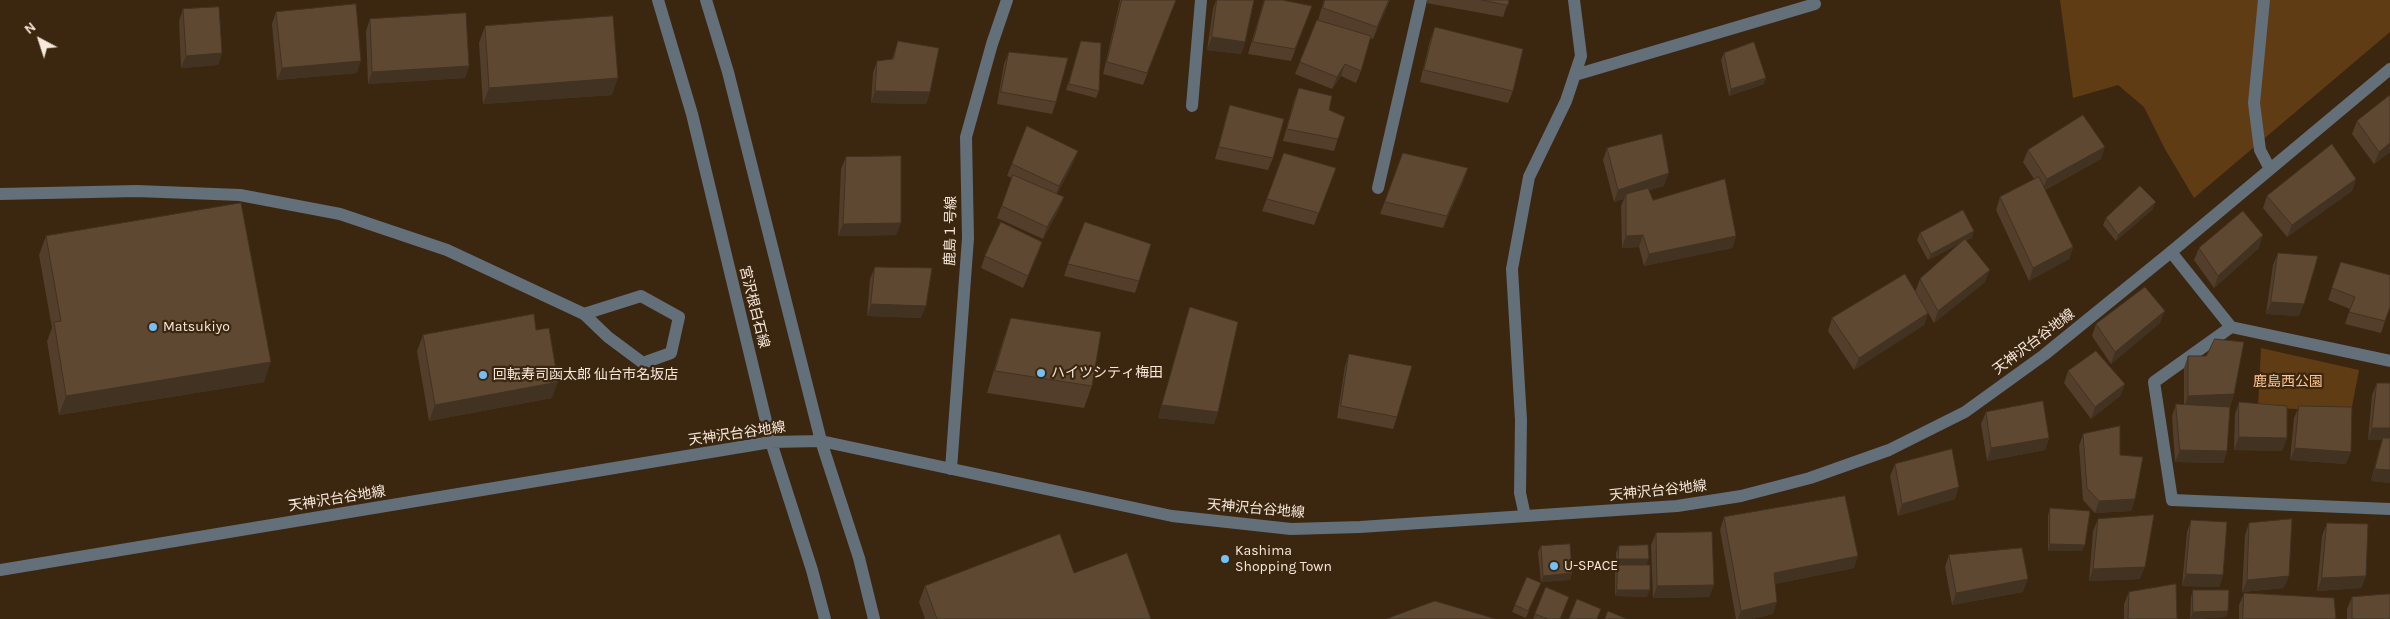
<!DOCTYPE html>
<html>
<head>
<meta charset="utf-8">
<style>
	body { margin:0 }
	#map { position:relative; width:2390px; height:619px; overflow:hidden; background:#3b2610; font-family:Karla,sans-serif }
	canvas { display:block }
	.north { position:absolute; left:15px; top:15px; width:50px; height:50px; -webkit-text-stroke:4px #3b2610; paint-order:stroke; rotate:320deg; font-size:14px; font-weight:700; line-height:20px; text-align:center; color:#f7e8db }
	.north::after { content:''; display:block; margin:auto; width:18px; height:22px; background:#f7e8db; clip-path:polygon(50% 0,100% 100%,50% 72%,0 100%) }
</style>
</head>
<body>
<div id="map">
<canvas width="2390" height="619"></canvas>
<div class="north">N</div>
</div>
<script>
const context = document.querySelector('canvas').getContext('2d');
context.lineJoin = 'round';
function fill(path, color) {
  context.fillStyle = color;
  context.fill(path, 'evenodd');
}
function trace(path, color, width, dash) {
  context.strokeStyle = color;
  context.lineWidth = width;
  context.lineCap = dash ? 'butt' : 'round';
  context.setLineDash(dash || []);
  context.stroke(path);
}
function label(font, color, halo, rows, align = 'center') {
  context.font = font + ' Karla,"Noto Sans JP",sans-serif';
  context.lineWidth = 4.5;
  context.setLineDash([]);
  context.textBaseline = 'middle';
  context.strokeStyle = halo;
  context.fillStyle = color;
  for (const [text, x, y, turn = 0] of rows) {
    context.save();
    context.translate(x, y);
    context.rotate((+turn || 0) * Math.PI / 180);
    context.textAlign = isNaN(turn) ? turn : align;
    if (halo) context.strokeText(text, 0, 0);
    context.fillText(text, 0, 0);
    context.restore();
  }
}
fill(new Path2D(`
	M2060,0H2390V32L2194,198L2165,149L2144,107L2118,85L2073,98Z
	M2261,348L2359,370L2351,412L2258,407Z`), '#603c15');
trace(new Path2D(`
	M1575,75L1815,4
	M1525,516L1520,493L1521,420L1512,269L1529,177L1566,101L1581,56L1574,0`), '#636f79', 12);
trace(new Path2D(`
	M2264,0L2254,103L2260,150L2270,169
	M1192,106L1201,0
	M1378,188L1421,0
	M2171,252L2231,327L2154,382L2172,500L2390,509
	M641,296L679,317L671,353L643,363L608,337L584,314Z
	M2231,327L2390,361
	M951,469L968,238L966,137L992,44L1007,0`), '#636f79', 12);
trace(new Path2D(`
	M658,0L692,114L771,442L812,570L825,619
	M706,0L728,72L821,441L859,558L874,619
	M0,194L137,191L240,195L340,214L447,250L584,314
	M0,570L771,442L821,441L1172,516L1291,529L1360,527L1677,506L1741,496L1810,478L1889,450L1965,412L2044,355L2171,252L2390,69`), '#636f79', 12);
fill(new Path2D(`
	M1120,0H1176L1143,85L1103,74Z
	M1216,0H1254L1245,42L1241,54L1207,50L1213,9Z
	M1264,0L1312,6L1291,61L1248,54Z
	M1324,0H1390L1373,39L1370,38L1361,71L1356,83L1341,76L1332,89L1295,74L1300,62L1329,24L1318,20Z
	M1427,0H1509L1503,17L1426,3Z
	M183,9L222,53L218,65L181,68L179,21Z
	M276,12L357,73L277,80L272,24Z
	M370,19L469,66L465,78L368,84L366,31Z
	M485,26L612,95L483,104L479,43Z
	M1435,27L1513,91L1508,103L1420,82L1430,40Z
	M898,41L930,92L926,104L871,103L873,73L877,61L892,59Z
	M1081,41L1099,91L1096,98L1066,90Z
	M1009,52L1056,102L1052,114L997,104L1004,64Z
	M1724,53L1764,84L1729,96L1721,60Z
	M1299,88L1329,110L1345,117L1334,151L1283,141L1294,100Z
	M1230,105L1273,158L1268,170L1215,159L1226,117Z
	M2357,121L2390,152L2374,164L2352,134Z
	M1027,126L1078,151L1073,163L1057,194L1064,197L1059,209L1043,239L997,218L1012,178L1007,176Z
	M1607,148L1664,186L1649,190L1653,200L1736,236L1732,248L1644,266L1639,247L1622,248L1621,206L1624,199L1614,202L1603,160Z
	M2028,150L2101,159L2045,190L2073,247L2069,259L2029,281L1996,210L2000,197L2034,179L2023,162Z
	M1284,153L1336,168L1314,225L1262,211Z
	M1403,153L1464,180L1443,228L1380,214Z
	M846,157L901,223L896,235L838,236L841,169Z
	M2356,179L2352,191L2287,237L2263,208L2267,196Z
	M2153,209L2116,241L2103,225L2106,218Z
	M1920,233L1972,238L1966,240L1985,282L1934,323L1928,313L1924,325L1854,370L1828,331L1832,318L1915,292L1920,279L1959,244L1928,260L1917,240Z
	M46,236L264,382L59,415L47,341L52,328L39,255Z
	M1042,242L1038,254L1023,288L981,268L985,256Z
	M2199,248H2259L2214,288L2194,260Z
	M2278,253L2299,316L2266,314L2273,265Z
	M2341,262L2390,307L2381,333L2345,324L2350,309L2328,300Z
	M1068,264L1139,281L1135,293L1064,276Z
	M875,267L921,318L867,316L870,279Z
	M1190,307L1218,412L1214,424L1158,418L1186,319Z
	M1011,318L1092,386L1084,408L987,393L1003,340Z
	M2160,323L2111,364L2092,336L2096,324Z
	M536,330L552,398L429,421L417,351L423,335Z
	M1349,354L1397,417L1393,429L1337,418L1345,366Z
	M2188,356H2206L2234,394L2230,407L2227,451L2223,463L2175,462L2172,416L2176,404H2184V368Z
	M2068,371L2125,384L2120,396L2091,419L2064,383Z
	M2377,383L2390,483L2371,481L2379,450L2383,440H2368L2372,395Z
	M2239,402L2287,438L2282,451L2234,450L2235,414Z
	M2299,406L2346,464L2290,460L2294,418Z
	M1986,412L2049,438L2045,450L1987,461L1981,424Z
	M2083,434L2120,455L2135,499L2131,511L2095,513L2083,500L2079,446Z
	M1895,464L1955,499L1898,516L1890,476Z
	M2050,508L2082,551H2048V515Z
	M1724,517L1854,568L1775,584L1773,614L1752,619H1736L1720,530Z
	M2098,519L2140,579L2089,581L2093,531Z
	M2191,520L2223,575L2219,587L2182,586L2187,532Z
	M2249,523L2284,588L2242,592L2245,535Z
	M2327,523L2366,576L2361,588L2317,591L2322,536Z
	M1656,533L1714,585L1709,597L1653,598L1651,545Z
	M1541,546L1572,573L1570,580L1541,582L1538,552Z
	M1619,546L1647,565V597L1615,596V571L1617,566H1616V553Z
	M1949,555L2023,592L1952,605L1945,567Z
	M1074,573L1151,619H925L919,602L925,586Z
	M1546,587L1560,619H1533Z
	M1538,589L1526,618L1512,612L1515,605Z
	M2193,590L2228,611L2226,617L2190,619L2191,597Z
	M2129,592L2177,619H2124V604Z
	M2244,593L2336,619H2239V605Z
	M2352,597L2390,619H2347V609Z`), '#523e2a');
fill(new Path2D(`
	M1389,0H1390L1373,39L1377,27Z
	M1212,37L1245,42L1241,54L1207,50Z
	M222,53L218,65L181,68L186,56Z
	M361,61L357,73L277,80L282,68Z
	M1345,64L1341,76L1332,89L1337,77Z
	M469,66L465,78L368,84L372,72Z
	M618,78L612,95L483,104L489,88Z
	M1766,78L1764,84L1729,96L1731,89Z
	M875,91L930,92L926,104L871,103Z
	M2390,143V152L2374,164L2379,152Z
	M2105,147L2101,159L2042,191L2047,179Z
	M1078,151L1073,163L1055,198L1059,186Z
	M1468,168L1464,180L1443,228L1447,216Z
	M1669,173L1664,186L1626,198V194L1624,199L1614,202L1618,190Z
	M2356,179L2352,191L2287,237L2292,225Z
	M1064,197L1059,209L1043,239L1047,227Z
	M2156,202L2153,209L2116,241L2118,235Z
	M901,223L896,235L838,236L843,224Z
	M1974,231L1972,238L1928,260L1931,254Z
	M1643,235L1639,247L1622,248L1626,236Z
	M2263,235L2259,248L2214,288L2218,276Z
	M1736,236L1732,248L1644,266L1649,254Z
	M1042,242L1038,254L1023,288L1028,276Z
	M2073,247L2069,259L2029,281L2033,268Z
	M1990,270L1985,282L1934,323L1938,311Z
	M2271,302L2304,304L2299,316L2266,314Z
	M871,304L926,306L921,318L867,316Z
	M2165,311L2160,323L2111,364L2115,352Z
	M1928,313L1924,325L1854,370L1859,358Z
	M271,362L264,382L59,415L66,396Z
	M558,382L552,398L429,421L435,405Z
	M2125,384L2120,396L2091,419L2095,407Z
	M2234,394L2230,407L2184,408L2188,396Z
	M1162,405L1218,412L1214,424L1158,418Z
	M2372,428H2390V440H2368Z
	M2239,437L2287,438L2282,451L2234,450Z
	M2049,438L2045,450L1987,461L1991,448Z
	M2295,448L2351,452L2346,464L2290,460Z
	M2180,450L2227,451L2223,463L2175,462Z
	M2375,469L2390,470V483L2371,481Z
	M1959,487L1955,499L1898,516L1902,504Z
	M2135,499L2131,511L2095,513L2099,501Z
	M2050,544L2085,545L2082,551H2048Z
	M1858,556L1854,568L1770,585L1774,573Z
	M1618,559H1649L1646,565L1616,566Z
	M2145,567L2140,579L2089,581L2093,569Z
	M1572,573L1570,580L1541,582L1543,576Z
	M2186,574L2223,575L2219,587L2182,586Z
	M2289,576L2284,588L2242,592L2247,580Z
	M2366,576L2361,588L2317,591L2322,578Z
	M2028,579L2023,592L1952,605L1956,593Z
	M1714,585L1709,597L1653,598L1657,586Z
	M1617,590H1650L1647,597L1615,596Z
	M1777,602L1773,614L1752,619H1738L1741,611Z
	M2228,611L2226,617L2190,619L2193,612Z`), '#423222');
const building = new Path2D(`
	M1122,0H1176L1147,73L1107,62Z
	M1217,0H1254L1245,42L1212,37Z
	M1265,0H1282L1312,6L1295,49L1253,42Z
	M1325,0H1389L1377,27L1323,8Z
	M1482,0H1509L1508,5Z
	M356,4L361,61L282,68L276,12Z
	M219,7L222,53L186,56L183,9Z
	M466,13L469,66L372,72L370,19Z
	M613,16L618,78L489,88L485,26Z
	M1317,20L1371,36L1361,71L1345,64L1337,77L1300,62Z
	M1435,27L1523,49L1513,91L1424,70Z
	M898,41L939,48L930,92L875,91L877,61L893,59Z
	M1081,41L1101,43L1099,91L1069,84Z
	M1754,42L1766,78L1731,89L1724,53Z
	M1009,52L1068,58L1056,102L1001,92Z
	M1299,88L1332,96L1329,110L1345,117L1338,139L1287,129Z
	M2390,95V143L2379,152L2357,121Z
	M1230,105L1284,119L1273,158L1219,147Z
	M2083,115L2105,147L2047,179L2028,150Z
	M1027,126L1078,151L1059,186L1012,164Z
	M1662,134L1669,173L1618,190L1607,148Z
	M2332,144L2356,179L2292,225L2267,196Z
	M1284,153L1336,168L1319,213L1267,199Z
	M1403,153L1468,168L1447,216L1385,202Z
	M901,156V223L843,224L846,157Z
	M1013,175L1064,197L1047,227L1002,206Z
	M2039,177L2073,247L2033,268L2000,197Z
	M1725,179L1736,236L1649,254L1643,235L1626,236V194L1648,188L1653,200Z
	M2140,186L2156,202L2118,235L2106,218Z
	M241,203L271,362L66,396L54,322L61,321L46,236Z
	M1963,210L1974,231L1931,254L1920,233Z
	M2243,211L2263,235L2218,276L2199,248Z
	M1001,222L1042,242L1028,276L985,256Z
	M1085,222L1151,244L1139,281L1068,264Z
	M1965,239L1990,270L1938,311L1920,279Z
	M2278,253L2318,256L2304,304L2271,302Z
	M2341,262L2390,275V307L2385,321L2349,312L2355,297L2332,288Z
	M875,267L932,268L926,306L871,304Z
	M1905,274L1928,313L1859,358L1832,318Z
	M2145,287L2165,311L2115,352L2096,324Z
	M1190,307L1238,322L1218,412L1162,405Z
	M534,314L536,330L549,328L558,382L435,405L423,335Z
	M1011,318L1101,332L1092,386L995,371Z
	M2215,339L2244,342L2234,394L2188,396V356H2206Z
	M2096,351L2125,384L2095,407L2068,371Z
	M1349,354L1412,366L1397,417L1341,406Z
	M2377,383H2390V428H2372Z
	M2043,401L2049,438L1991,448L1986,412Z
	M2239,402L2287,406V438L2239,437Z
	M2176,404L2230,407L2227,451L2180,450Z
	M2299,406L2352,407L2351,452L2295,448Z
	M2120,426V455L2143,457L2135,499L2099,501L2087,488L2083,434Z
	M2383,438H2390V470L2375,469Z
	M1952,449L1959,487L1902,504L1895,464Z
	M1845,496L1858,556L1774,573L1777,602L1741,611L1724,517Z
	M2050,508L2090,511L2085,545L2050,544Z
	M2154,515L2145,567L2093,569L2098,519Z
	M2292,519L2289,576L2247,580L2249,523Z
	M2191,520L2227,522L2223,575L2186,574Z
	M2327,523L2368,524L2366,576L2322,578Z
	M1712,532L1714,585L1657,586L1656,533Z
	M1060,534L1074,573L1127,553L1151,619H937L925,586Z
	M1570,544L1572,573L1543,576L1541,546Z
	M1648,545L1649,559H1618L1619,546Z
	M2022,548L2028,579L1956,593L1949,555Z
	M1618,565H1650V590H1617Z
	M1527,577L1541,583L1528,611L1515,605Z
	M2176,584L2177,619H2128L2129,592Z
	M1546,587L1569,597L1560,619H1548L1535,614Z
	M2193,590H2229L2228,611L2193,612Z
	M2244,593L2334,598L2336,619H2243Z
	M2390,594V619H2352V597Z
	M1577,599L1601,609L1597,619H1569Z
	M1435,601L1496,619H1386Z
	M1608,611L1627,619H1605Z`);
fill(building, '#5f4831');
trace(building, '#423222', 1);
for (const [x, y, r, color] of [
	[153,327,5,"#74c0f6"],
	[1041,373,5,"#74c0f6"],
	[483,375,5,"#74c0f6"],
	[1225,559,5,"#74c0f6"],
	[1554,566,5,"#74c0f6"]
]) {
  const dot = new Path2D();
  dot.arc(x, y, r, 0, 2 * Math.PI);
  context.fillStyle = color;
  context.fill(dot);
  trace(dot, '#3b2610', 2);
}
label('14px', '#f7e8db', '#3b2610', [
	["鹿島１号線",951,231,-89],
	["宮沢根白石線",754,307,76],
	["天神沢台谷地線",2034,342,-37],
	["天神沢台谷地線",737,434,-8],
	["天神沢台谷地線",1658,491,-6],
	["天神沢台谷地線",337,499,-9],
	["天神沢台谷地線",1256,509,5]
]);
label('14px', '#f7e8db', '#3b2610', [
	["Matsukiyo",163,327],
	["ハイツシティ梅田",1051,373],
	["回転寿司函太郎 仙台市名坂店",493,375],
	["Kashima",1235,551],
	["Shopping Town",1235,567],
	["U-SPACE",1564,566]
], 'left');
label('14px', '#fcc48f', '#3b2610', [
	["鹿島西公園",2288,382]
]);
</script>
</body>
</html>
